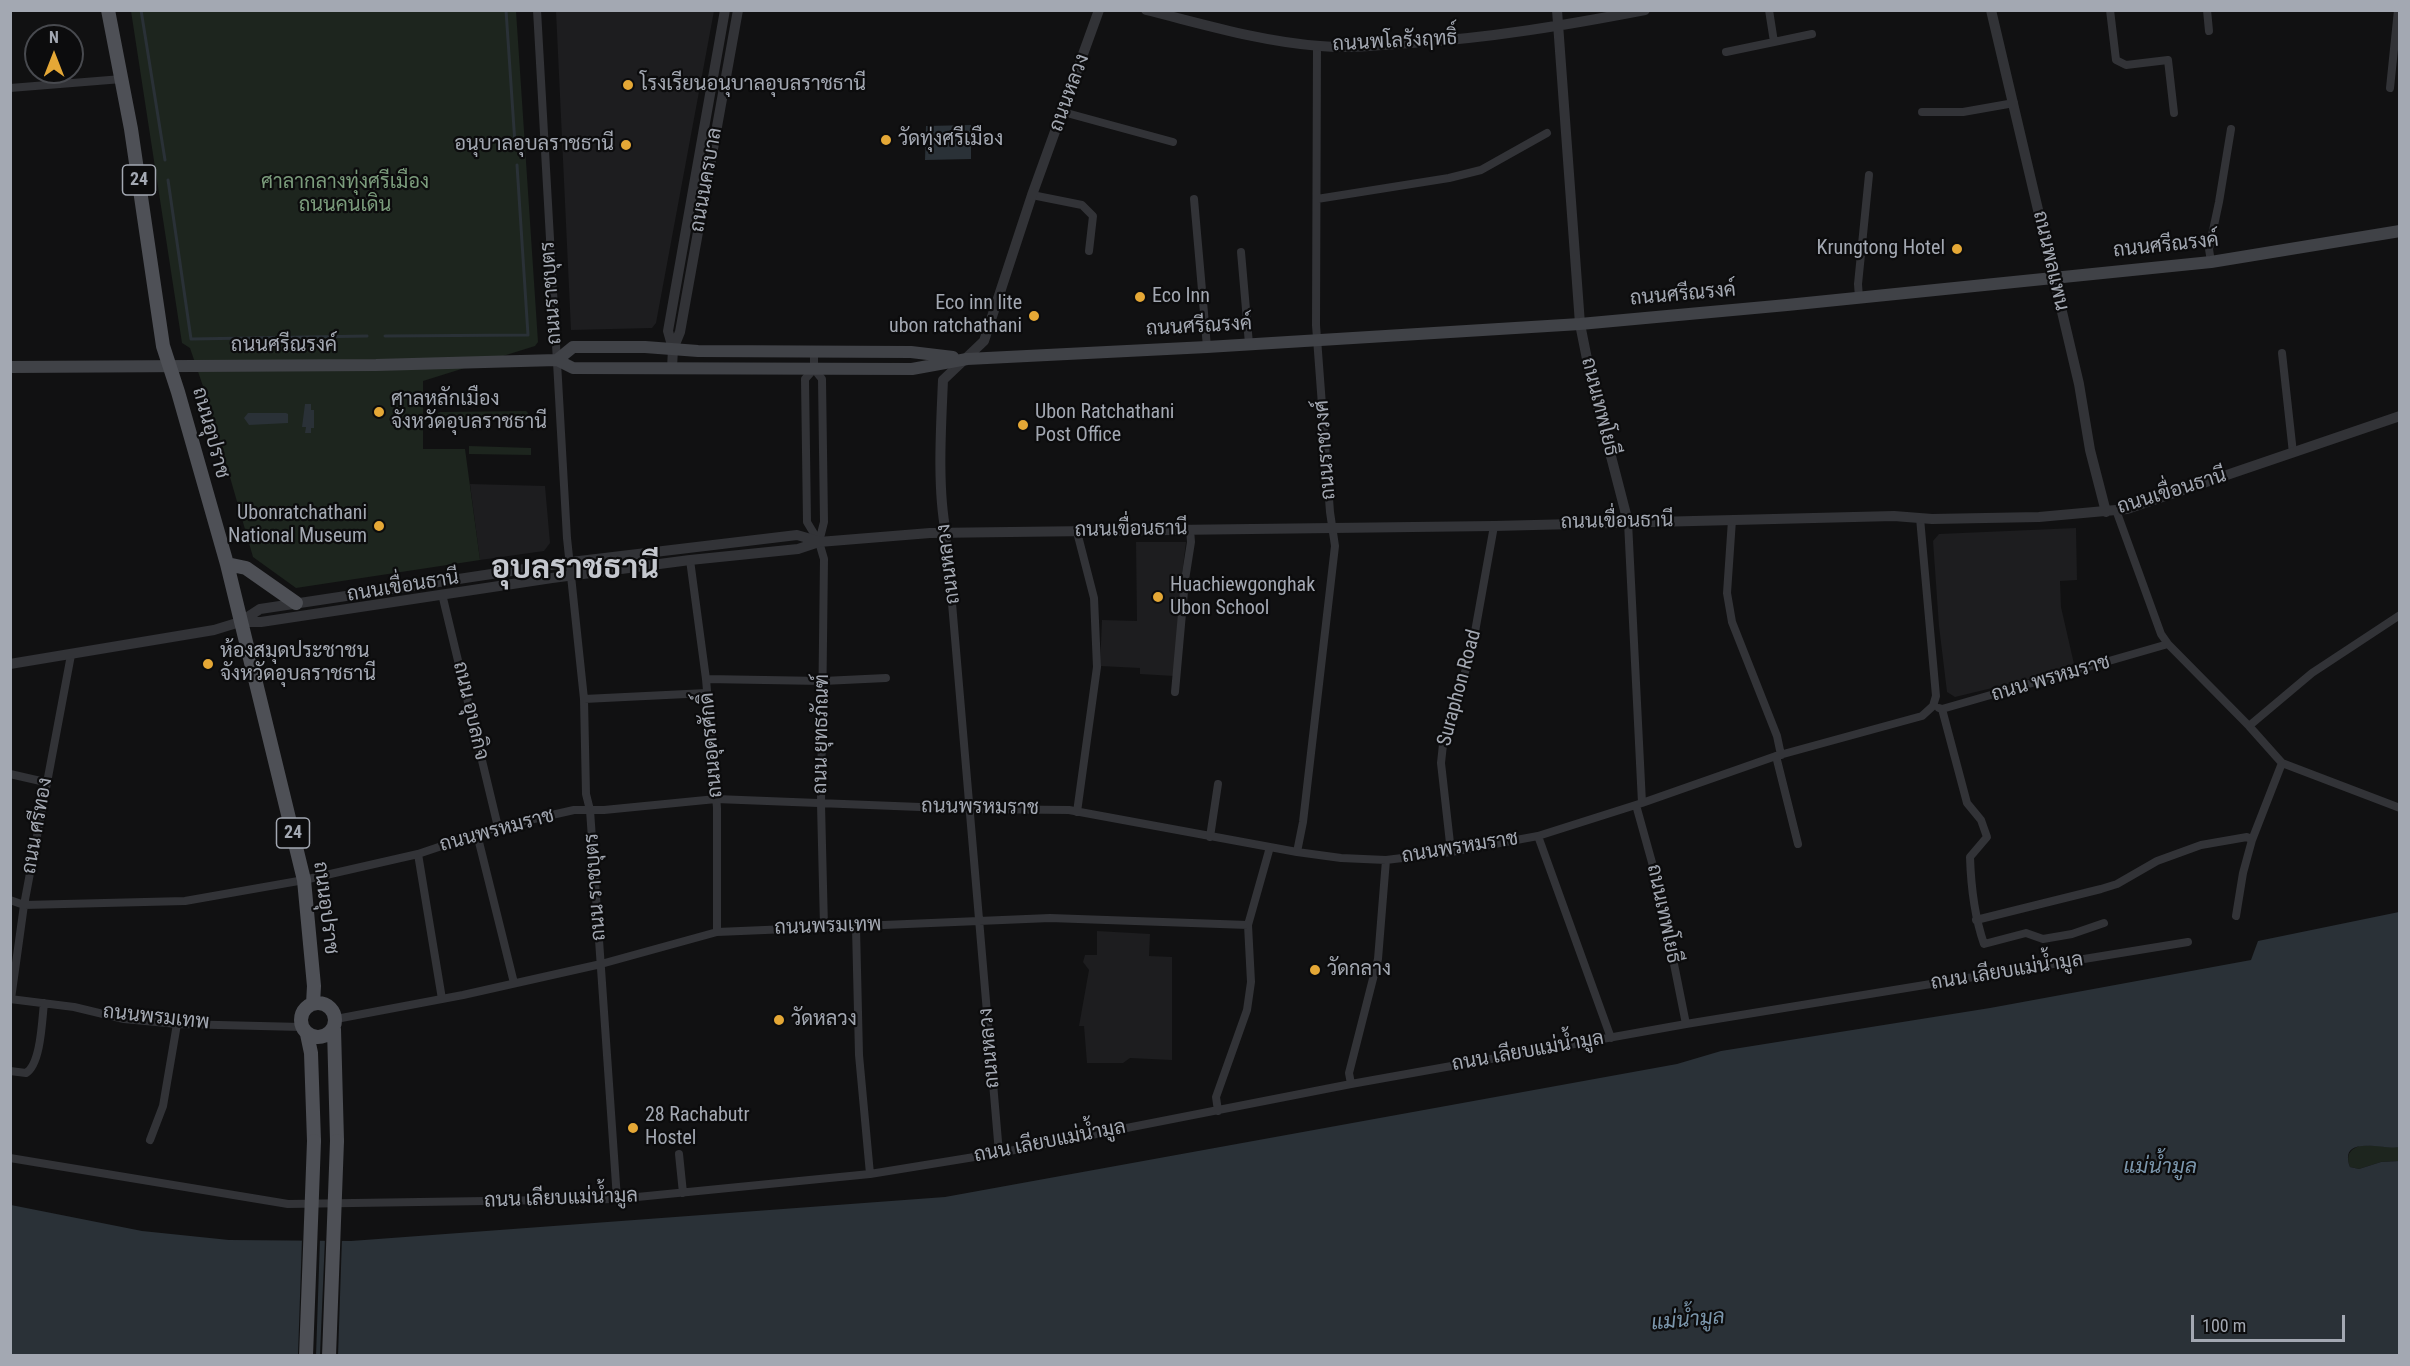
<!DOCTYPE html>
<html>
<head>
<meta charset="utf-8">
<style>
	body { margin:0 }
	#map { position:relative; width:2410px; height:1366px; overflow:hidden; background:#111112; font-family:"Roboto Condensed",sans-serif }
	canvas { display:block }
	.frame { position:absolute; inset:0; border:12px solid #a3a8b2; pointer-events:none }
	.north { position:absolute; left:24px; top:24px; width:60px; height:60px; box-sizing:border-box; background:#0c0c0d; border:2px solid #484a4f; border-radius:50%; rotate:0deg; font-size:16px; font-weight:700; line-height:24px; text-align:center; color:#a3a8b2 }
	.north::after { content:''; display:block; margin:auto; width:21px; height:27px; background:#e5a836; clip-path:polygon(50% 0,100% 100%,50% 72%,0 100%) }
	.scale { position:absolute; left:2191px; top:1315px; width:154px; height:27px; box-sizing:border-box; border:3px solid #a3a8b2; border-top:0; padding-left:8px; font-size:18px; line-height:21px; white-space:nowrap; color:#a3a8b2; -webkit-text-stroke:4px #0c0c0d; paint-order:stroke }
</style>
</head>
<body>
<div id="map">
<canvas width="2410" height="1366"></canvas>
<div class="frame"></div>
<div class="north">N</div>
<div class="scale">100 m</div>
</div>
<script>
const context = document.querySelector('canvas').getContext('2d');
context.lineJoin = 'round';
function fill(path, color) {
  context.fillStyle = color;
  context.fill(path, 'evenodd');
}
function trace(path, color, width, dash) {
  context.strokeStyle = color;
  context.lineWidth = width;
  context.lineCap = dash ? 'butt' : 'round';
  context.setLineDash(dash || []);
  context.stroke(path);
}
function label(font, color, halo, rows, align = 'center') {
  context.font = font + ' "Roboto Condensed",Sarabun,sans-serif';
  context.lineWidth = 4.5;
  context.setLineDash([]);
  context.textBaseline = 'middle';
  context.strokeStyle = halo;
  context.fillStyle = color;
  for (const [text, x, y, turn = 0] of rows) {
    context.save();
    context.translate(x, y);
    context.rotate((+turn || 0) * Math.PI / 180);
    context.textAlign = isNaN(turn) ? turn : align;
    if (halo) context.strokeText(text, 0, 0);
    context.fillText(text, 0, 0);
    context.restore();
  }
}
fill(new Path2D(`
	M556,11H714L656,323L652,328L571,330Z
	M470,484L545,486L550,543L544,551L480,560Z
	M2076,528L2077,580L2060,581L2061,607L2074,664L2038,677L1955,697L1947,692L1939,626L1933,541L1939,534Z
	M1136,542H1186L1181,582L1174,676L1140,674V668L1100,666L1102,620L1137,621Z
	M1097,931L1150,934L1149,956L1172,957V1060L1130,1058L1123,1063H1087L1084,1026H1079L1089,970L1083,962L1085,955H1097Z`), '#1d1d1f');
fill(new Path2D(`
	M131,11H516L538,342L535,346L423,381V449H465L480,560L296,588L253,557L208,401L190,348L182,343Z
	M526,411L528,413L527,420L438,418V413L440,412Z
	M469,446L531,448V455L469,454Z
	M2363,1145L2399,1147V1161L2381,1162L2359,1169L2350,1167C2345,1154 2351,1148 2363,1145Z`), '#1d251e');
fill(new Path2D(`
	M971,125V159L925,160L926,126Z
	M305,404H311V410H314V428H311V433H305L306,427H302Z
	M248,413H286L288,414V423L249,425L244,418Z
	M2399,912V1147C2384,1150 2338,1134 2350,1167L2359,1169L2381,1162L2399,1161V1355L11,1356V1205L142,1231L229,1240L351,1241L945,1197L1677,1064L1721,1051L1990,1008L2251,960L2258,941Z`), '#2a3137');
fill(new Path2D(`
	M302,1238H320L316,1356L298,1355Z
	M325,1238H342L338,1356L320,1355Z`), '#111112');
trace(new Path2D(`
	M141,10L165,160
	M506,10L515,144
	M168,180L191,339L367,336
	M385,336L528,335L517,165`), '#2a3137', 3);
trace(new Path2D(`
	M537,10L567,538L584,699L586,794L590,810L617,1199
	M1769,10L1774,42L1812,34
	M2110,10L2116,60L2126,65L2168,60L2174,113
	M2207,10L2209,31
	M1726,52L1774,42
	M10,88L122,79
	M2390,88L2398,10
	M1063,112L1173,142
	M1922,112H1963L2014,103
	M1032,195L1082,205L1093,216L1089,251
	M1194,199L1207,347
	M1317,199L1449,178L1481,170L1547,133
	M1241,252L1249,344
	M2211,262L2209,249L2219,202L2231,129
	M1859,298L1858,284L1869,175
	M814,352V369L822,379L824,522L819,542
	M2282,353L2293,453
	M814,369L805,379L807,522L819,542L824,559L821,804L824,927
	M2116,510L2161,634L2168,644L2249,726L2282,763L2400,808
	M1920,518L1936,696L1933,706
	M1732,520L1727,593L1732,622L1777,736L1781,755
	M1628,522L1642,803
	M946,533L999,1153
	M690,560L706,679L717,808V932
	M442,594L498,827
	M706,679L823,681L886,678
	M1175,692L1185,580L1191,542L1190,529
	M584,699L707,693
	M1939,708L1942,709L2168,644
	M1942,709L1967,803L1981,820L1987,837L1970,857C1971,888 1974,915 1984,944L2026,933L2043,939L2072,934L2104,923
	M2249,726L2312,673L2400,615
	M1776,756L1798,844
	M10,774L45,782
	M1636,805L1658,884L1686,1024
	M1077,812L1097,667L1094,598L1077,532
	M477,834L514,983
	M1538,836L1611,1038
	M1210,837L1218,784
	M1297,852L1303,822L1335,546L1330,512L1316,325L1317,46
	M1451,852L1441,763L1444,735L1471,654L1494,526
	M418,854L442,999
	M10,900L24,905L185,901L304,880L418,854L498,827L574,810H604L716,799L971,809L1069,810L1297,852L1341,858L1386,860L1451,852L1538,836L1642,803L1776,756L1922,716L1933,706
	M2236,916L2243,873L2252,840L2282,763
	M1976,920L2101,889L2117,884L2157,861L2201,845L2247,837L2252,840
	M856,927L859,1055L870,1174
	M10,999L74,1007L124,1019L177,1024L302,1027
	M11,999L24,905L71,655
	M336,1019L463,995L601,964L717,932L1050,918L1248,925L1270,847
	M10,1071L26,1073C41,1064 42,1020 44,1003
	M1351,1084L1349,1073L1378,959L1386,860
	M1218,1111L1216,1097L1247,1010L1251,982L1248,925
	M150,1140L163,1106L177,1024
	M679,1154L683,1193
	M10,1158L288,1204L617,1199L779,1183L870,1174L999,1153L1351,1084L1686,1024L2188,942`), '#323337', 8);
trace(new Path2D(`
	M1146,10C1203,24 1262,42 1320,46C1350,49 1380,45 1411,43C1490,38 1567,25 1645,10
	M1557,10L1580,324L1591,379L1628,522
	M1991,10L2079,384L2090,450L2106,512
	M673,349L668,331L725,10
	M672,368L673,349L680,332L738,10
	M946,533C937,488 941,427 943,380L984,341L1032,195L1099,10
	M240,622H261L552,578L690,560L798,549L819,542L930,533L1494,526L1894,516L1932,519L2039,517L2127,509L2400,416
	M10,664L214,630L240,622L260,609L571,562L797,535L818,541`), '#323337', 10);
trace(new Path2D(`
	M557,360L573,347H645L698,351L911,352L953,357
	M10,367L376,365L557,360L573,368L912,369L967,359L1207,347L1580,324L1787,305L2211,262L2400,231`), '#404247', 12);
trace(new Path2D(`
	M108,10L131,129L163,346L178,392L227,564L304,880L314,986L313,1004
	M227,564L246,568L296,603
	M301 1020a17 17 0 1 1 34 0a17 17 0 1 1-34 0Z
	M334,1029L337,1141
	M307,1034L311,1053L314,1141`), '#4e5056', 14);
trace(new Path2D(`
	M306,1356L314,1141
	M329,1356L337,1141`), '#4e5056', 14);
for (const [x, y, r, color] of [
	[628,85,6,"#e5a836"],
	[886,140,6,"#e5a836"],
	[626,145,6,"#e5a836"],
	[1957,249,6,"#e5a836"],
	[1140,297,6,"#e5a836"],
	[1034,316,6,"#e5a836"],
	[379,412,6,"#e5a836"],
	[1023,425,6,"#e5a836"],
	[379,526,6,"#e5a836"],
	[1158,597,6,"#e5a836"],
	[208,664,6,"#e5a836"],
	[1315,970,6,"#e5a836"],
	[779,1020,6,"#e5a836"],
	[633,1128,6,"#e5a836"]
]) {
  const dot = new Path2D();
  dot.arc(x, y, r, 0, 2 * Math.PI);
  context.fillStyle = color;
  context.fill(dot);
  trace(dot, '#0c0c0d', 2);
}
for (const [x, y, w] of [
	[139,180,33],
	[293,833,33]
]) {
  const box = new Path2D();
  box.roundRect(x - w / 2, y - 15, w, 30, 4.5);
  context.fillStyle = '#0c0c0d';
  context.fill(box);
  trace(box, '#a3a8b2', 1.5);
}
label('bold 18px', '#a3a8b2', null, [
	["24",139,180],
	["24",293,833]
]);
label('20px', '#a3a8b2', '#0c0c0d', [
	["ถนนพโลรังฤทธิ์",1395,42,-3],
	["ถนนหลวง",1070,93,-70],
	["ถนนนครบาล",707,180,-80],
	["ถนนศรีณรงค์",2166,246,-6],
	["ถนนพลแพน",2050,261,77],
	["ถนนราชบุตร",552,293,-94],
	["ถนนศรีณรงค์",1683,295,-5],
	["ถนนศรีณรงค์",1199,327,-3],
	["ถนนศรีณรงค์",284,346],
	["ถนนเทพโยธี",1599,407,76],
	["ถนนอุปราช",210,433,75],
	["ถนนราชวงศ์",1326,450,-94],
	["ถนนเขื่อนธานี",2172,492,-17],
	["ถนนเขื่อนธานี",1617,522,-1],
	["ถนนเขื่อนธานี",1131,530,-1],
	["ถนนหลวง",949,564,-97],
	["ถนนเขื่อนธานี",403,587,-9],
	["ถนน พรหมราช",2051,679,-16],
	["Suraphon Road",1460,688,-75],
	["ถนน อุบลกิจ",470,711,77],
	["ถนน ยุทธภัณฑ์",822,734,-89],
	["ถนนอุดรศักดิ์",712,745,-95],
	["ถนนพรหมราช",980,808,1],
	["ถนน ศรีทอง",38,826,-80],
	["ถนนพรหมราช",497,831,-15],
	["ถนนพรหมราช",1460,848,-9],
	["ถนน ราชบุตร",596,887,-94],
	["ถนนอุปราช",325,908,83],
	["ถนนเทพโยธี",1663,914,78],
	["ถนนพรมเทพ",828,927,-2],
	["ถนน เลียบแม่น้ำมูล",2007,972,-9],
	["ถนนพรมเทพ",156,1018,6],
	["ถนนหลวง",990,1048,-95],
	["ถนน เลียบแม่น้ำมูล",1528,1052,-10],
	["ถนน เลียบแม่น้ำมูล",1050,1142,-11],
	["ถนน เลียบแม่น้ำมูล",561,1199,-2]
]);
label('20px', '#a3a8b2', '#0c0c0d', [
	["โรงเรียนอนุบาลอุบลราชธานี",640,85],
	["วัดทุ่งศรีเมือง",898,140],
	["อนุบาลอุบลราชธานี",614,145,"right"],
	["Krungtong Hotel",1945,249,"right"],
	["Eco Inn",1152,297],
	["Eco inn lite",1022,304,"right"],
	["ubon ratchathani",1022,327,"right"],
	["ศาลหลักเมือง",391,400],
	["จังหวัดอุบลราชธานี",391,423],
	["Ubon Ratchathani",1035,413],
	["Post Office",1035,436],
	["Ubonratchathani",367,514,"right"],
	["National Museum",367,537,"right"],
	["Huachiewgonghak",1170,586],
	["Ubon School",1170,609],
	["ห้องสมุดประชาชน",220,652],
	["จังหวัดอุบลราชธานี",220,675],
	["วัดกลาง",1327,970],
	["วัดหลวง",791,1020],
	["28 Rachabutr",645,1116],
	["Hostel",645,1139]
], 'left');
label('20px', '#7b9c7c', '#0c0c0d', [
	["ศาลากลางทุ่งศรีเมือง",345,183],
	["ถนนคนเดิน",345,206]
]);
label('italic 21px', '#7b96ac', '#0c0c0d', [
	["แม่น้ำมูล",2160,1168],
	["แม่น้ำมูล",1688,1321,-5]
]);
label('bold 32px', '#c4c7ce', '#0c0c0d', [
	["อุบลราชธานี",575,570]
]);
</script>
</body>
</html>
